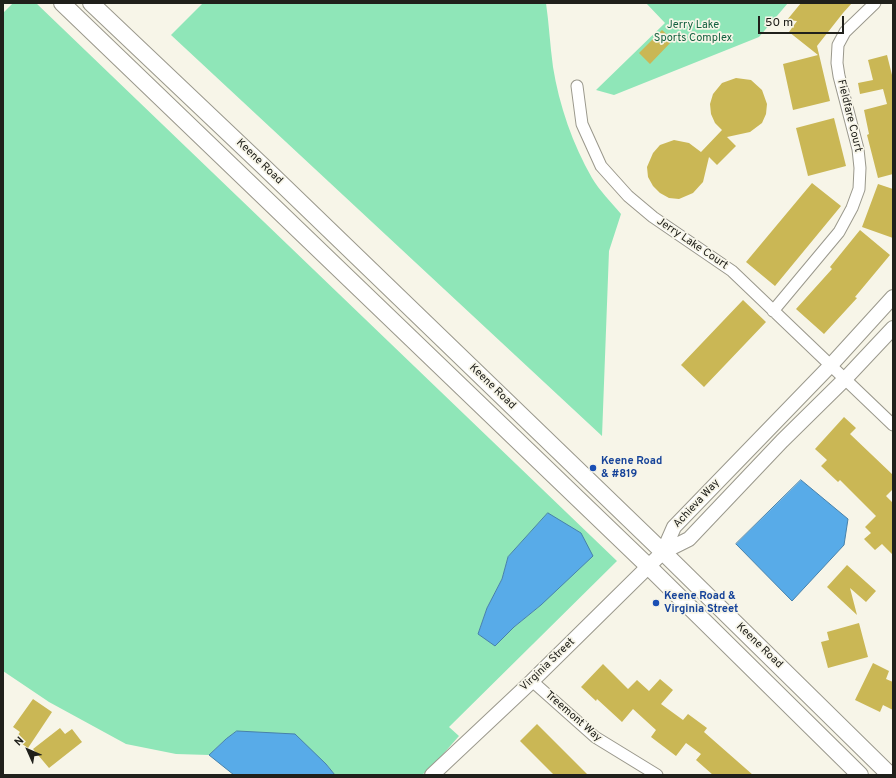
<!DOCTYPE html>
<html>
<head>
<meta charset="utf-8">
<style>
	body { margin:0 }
	#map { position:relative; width:896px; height:778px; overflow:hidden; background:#f7f5e8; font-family:Overpass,sans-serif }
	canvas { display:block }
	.frame { position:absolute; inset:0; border:4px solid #20201b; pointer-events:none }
	.north { position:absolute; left:8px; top:730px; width:40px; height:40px; -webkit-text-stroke:3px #f7f5e8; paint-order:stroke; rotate:315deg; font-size:11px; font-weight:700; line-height:16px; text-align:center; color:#20201b }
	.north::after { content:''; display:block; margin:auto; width:14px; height:18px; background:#20201b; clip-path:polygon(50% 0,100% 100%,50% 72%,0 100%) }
	.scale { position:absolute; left:758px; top:16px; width:86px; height:18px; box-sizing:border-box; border:2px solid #20201b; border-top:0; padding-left:5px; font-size:12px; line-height:14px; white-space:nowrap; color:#20201b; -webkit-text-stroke:3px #f7f5e8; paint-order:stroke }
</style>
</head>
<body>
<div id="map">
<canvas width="896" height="778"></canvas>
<div class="frame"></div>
<div class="north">N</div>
<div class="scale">50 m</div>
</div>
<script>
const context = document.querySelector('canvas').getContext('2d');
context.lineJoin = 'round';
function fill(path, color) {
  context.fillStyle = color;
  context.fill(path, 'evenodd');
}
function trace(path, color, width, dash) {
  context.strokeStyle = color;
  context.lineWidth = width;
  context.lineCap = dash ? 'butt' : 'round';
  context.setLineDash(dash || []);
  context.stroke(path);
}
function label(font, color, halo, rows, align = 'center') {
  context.font = font + ' Overpass,sans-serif';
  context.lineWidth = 3.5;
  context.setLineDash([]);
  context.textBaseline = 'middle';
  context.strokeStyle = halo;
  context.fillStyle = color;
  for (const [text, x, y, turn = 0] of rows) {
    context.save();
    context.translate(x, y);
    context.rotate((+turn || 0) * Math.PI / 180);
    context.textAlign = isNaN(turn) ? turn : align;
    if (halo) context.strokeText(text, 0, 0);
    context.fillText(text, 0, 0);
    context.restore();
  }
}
fill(new Path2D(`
	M13,3H36L617,561L449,727L459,736L437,761L422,775H335L326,764L226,739L209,755L176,754L126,744L49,702L3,671V13ZM508,557L541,605L514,627L478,634L487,608L502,579Z
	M203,3H546C549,24 550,45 553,67C559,105 573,145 592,178C599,190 612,203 621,214L609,251L602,436L171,35Z
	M646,3H788L759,37L614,95L596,90L665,23Z`), '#8fe6b8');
const water = new Path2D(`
	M801,480L848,519L844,545L792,601L736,544Z
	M548,513L581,533L593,556L541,605L514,627L495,646L478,634L487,608L502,579L508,557Z
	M237,731L295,734L326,764L335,775H234L209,755L226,739Z`);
fill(water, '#58abe8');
trace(water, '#4781aa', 1);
fill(new Path2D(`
	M801,3H852L843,13L817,46L830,101L793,110L783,64L818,55L789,32L797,21L787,20Z
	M662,30L673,40L650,64L639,53Z
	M887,55L893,79V174L878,178L867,135L869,134L864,110L887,104L883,89L860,94L858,83L873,80L868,60Z
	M736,78L751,80L762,90L767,104L766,114L762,123L750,132L727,137L736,146L717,165L709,157L703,182L693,193L679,199L669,198L660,193L653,186L648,177L647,167L653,153L660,145L674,140L689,143L701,152L722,130L715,123L711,114L710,104L713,94L722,83Z
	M834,118L846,166L808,176L796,128Z
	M812,183L841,206L775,286L746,262Z
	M878,184L893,189V238L862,227Z
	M860,230L890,255L855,297L857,298L824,334L796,309L832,269L830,267Z
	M743,300L766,322L704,387L681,365Z
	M844,417L856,428L850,434L893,475V489L886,496L893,503V555L882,544L875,550L864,539L871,533L865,527L876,516L840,480L838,482L821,466L827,460L815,449Z
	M847,565L876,591L866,602L850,588L857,615L827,587Z
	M859,623L868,657L828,668L821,642L829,640L827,632Z
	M873,663L889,671L886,679L893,682V710L883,705L880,712L855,700Z
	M603,664L628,689L637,680L649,691L660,679L673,690L661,704L683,720L688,714L707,728L704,732L753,775H713L696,760L701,754L686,743L676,756L651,737L656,730L633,709L622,722L597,699L596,701L581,687Z
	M33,699L52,712L28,748L15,739L20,732L13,727Z
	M537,724L588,775H554L520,741Z
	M60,728L65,734L72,729L82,742L49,768L33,749Z`), '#cab755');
const minor = new Path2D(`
	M577,86L582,124L601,166L628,196L653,217L732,271L893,425
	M773,311L839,232L852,208L859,189L860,168L858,149L839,76L837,63L838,45L845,32L875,3
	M532,681L595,737L657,775`);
const tertiary = new Path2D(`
	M663,552L674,527L831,365L893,297
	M432,775L532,681L663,552L689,539L782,441L846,378L893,328`);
const secondary = new Path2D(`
	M62,3L648,566L860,775
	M91,3L264,167L663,552L890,775`);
trace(minor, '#9a988c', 13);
trace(tertiary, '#9a988c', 16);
trace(secondary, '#9a988c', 18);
trace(minor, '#fff', 11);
trace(tertiary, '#fff', 14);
trace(secondary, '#fff', 16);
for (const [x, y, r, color] of [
	[593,468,4,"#1a4fb4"],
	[656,603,4,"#1a4fb4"]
]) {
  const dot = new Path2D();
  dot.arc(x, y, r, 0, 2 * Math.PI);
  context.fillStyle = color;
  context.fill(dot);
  trace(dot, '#f7f5e8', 1.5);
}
label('11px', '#156241', '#f7f5e8', [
	["Jerry Lake",693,26],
	["Sports Complex",693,39]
]);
label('11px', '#20201b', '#f7f5e8', [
	["Fieldfare Court",849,116,76],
	["Keene Road",259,162,44],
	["Jerry Lake Court",692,244,34],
	["Keene Road",492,387,44],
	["Achieva Way",697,504,-47],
	["Keene Road",759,646,44],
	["Virginia Street",548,665,-44],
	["Treemont Way",573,717,41]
]);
label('bold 11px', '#164399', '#f7f5e8', [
	["Keene Road",601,462],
	["& #819",601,475],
	["Keene Road &",664,597],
	["Virginia Street",664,610]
], 'left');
</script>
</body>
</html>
